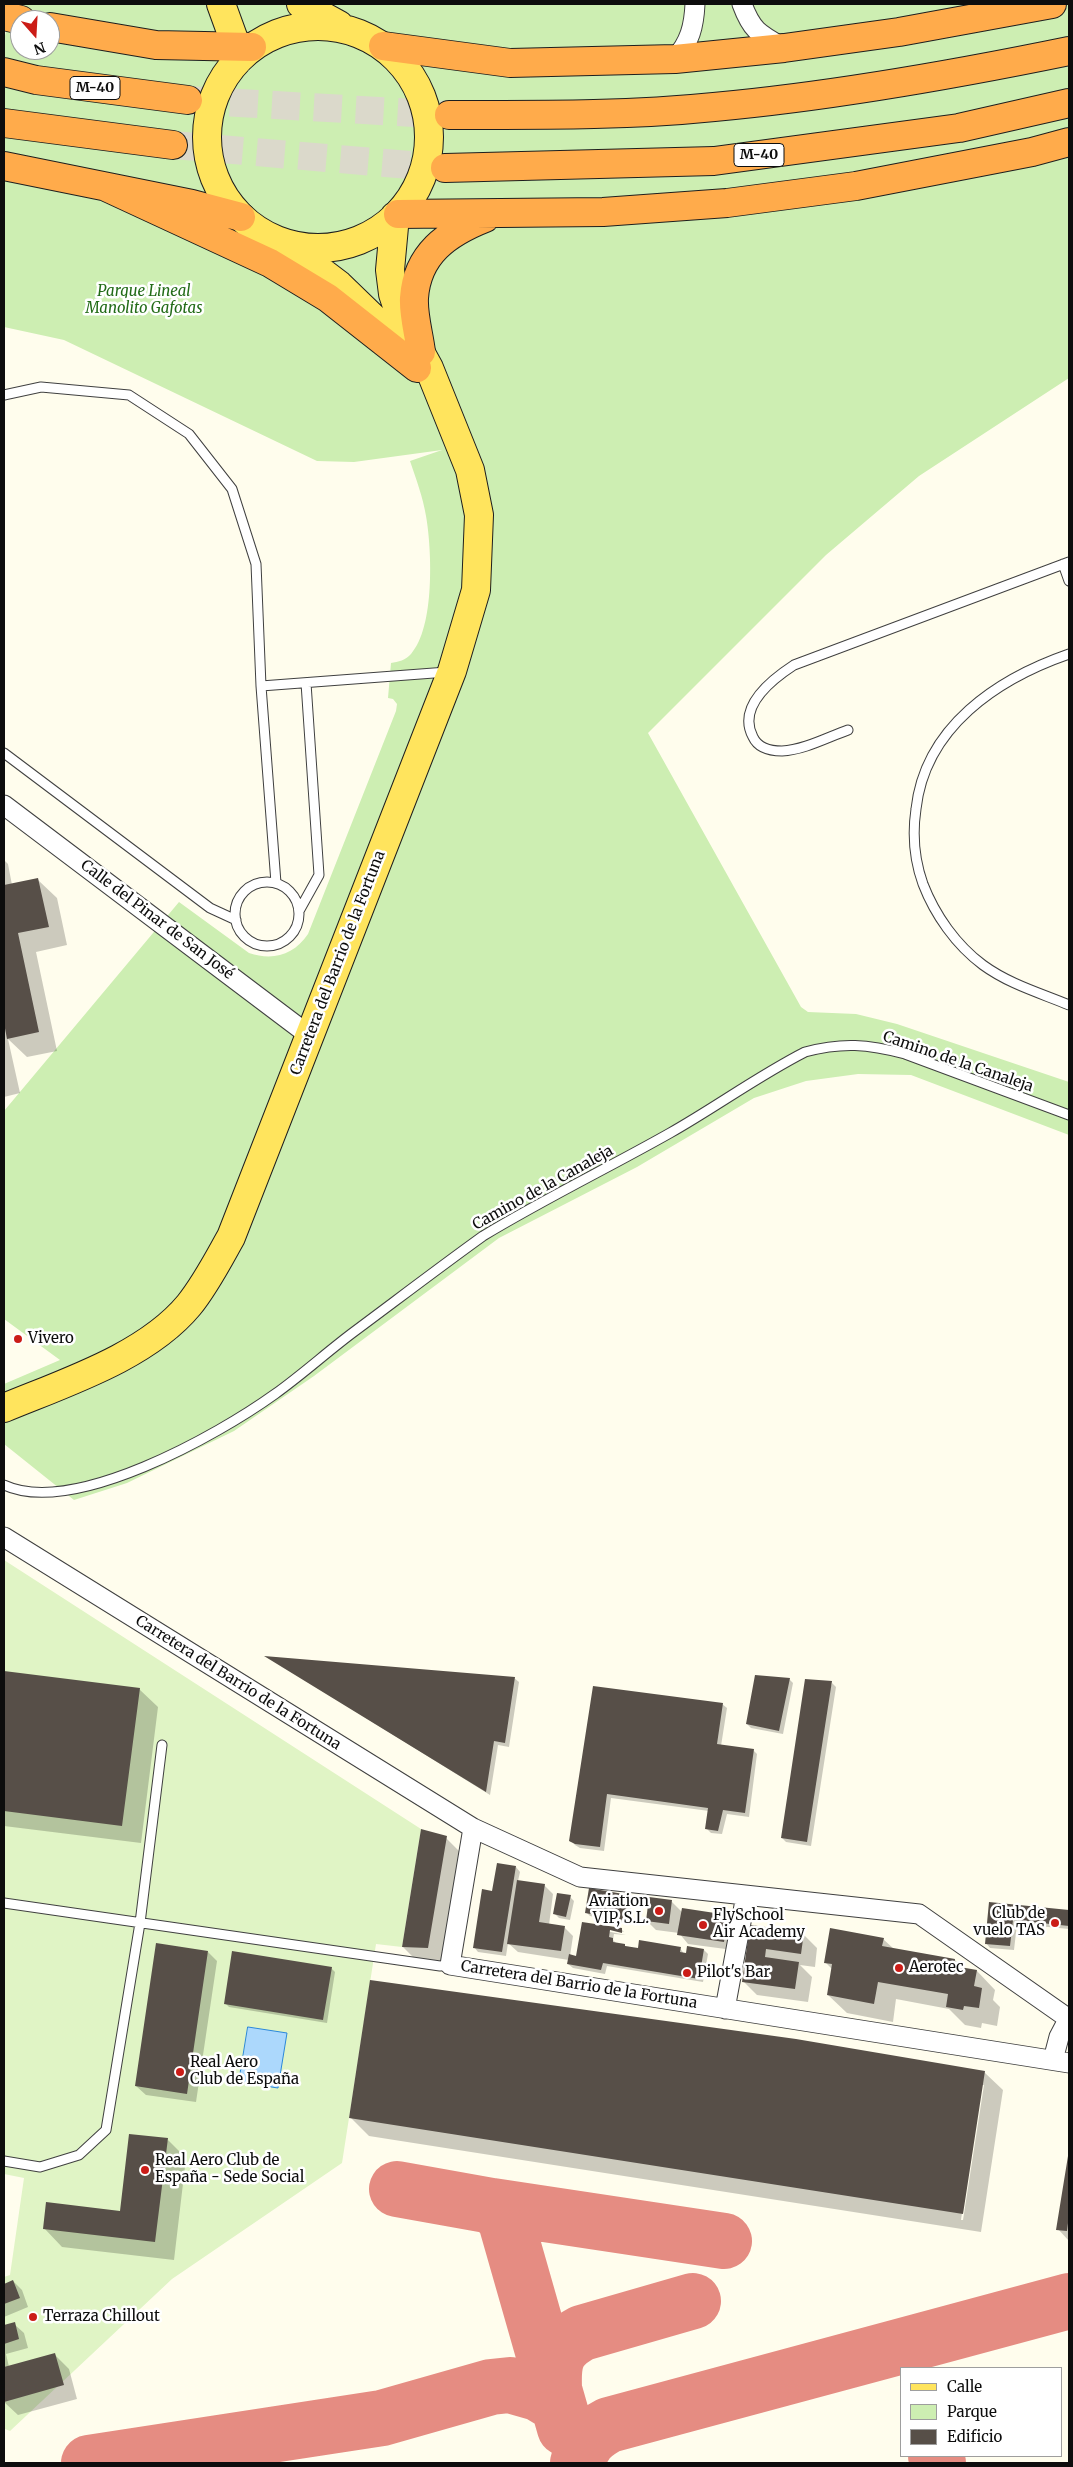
<!DOCTYPE html>
<html>
<head>
<meta charset="utf-8">
<style>
	body { margin:0 }
	#map { position:relative; width:1073px; height:2467px; overflow:hidden; background:#fffded; font-family:Merriweather,serif }
	canvas { display:block }
	.frame { position:absolute; inset:0; border:5px solid #0d0d0d; pointer-events:none }
	.legend { position:absolute; left:900px; top:2367px; width:162px; height:90px; box-sizing:border-box; background:#fff; border:1px solid #9e9e9e; margin:0; padding:6px 9px; list-style:none; font-size:15px; color:#0d0d0d }
	.legend li { display:flex; align-items:center; gap:10px; height:25px }
	.legend b { width:25px; border:1px solid #9e9e9e }
	.north { position:absolute; left:10px; top:10px; width:50px; height:50px; box-sizing:border-box; background:#fff; border:1px solid #9e9e9e; border-radius:50%; rotate:161deg; font-size:14px; font-weight:700; line-height:20px; text-align:center; color:#0d0d0d }
	.north::after { content:''; display:block; margin:auto; width:18px; height:22px; background:#cb1c17; clip-path:polygon(50% 0,100% 100%,50% 72%,0 100%) }
</style>
</head>
<body>
<div id="map">
<canvas width="1073" height="2467"></canvas>
<div class="frame"></div>
<ul class="legend">
<li><b style="height:6px;background:#ffe45d"></b>Calle</li>
<li><b style="height:14px;background:#cdeeb2"></b>Parque</li>
<li><b style="height:14px;background:#574f48"></b>Edificio</li>
</ul>
<div class="north">N</div>
</div>
<script>
const context = document.querySelector('canvas').getContext('2d');
context.lineJoin = 'round';
function fill(path, color) {
  context.fillStyle = color;
  context.fill(path, 'evenodd');
}
function trace(path, color, width, dash) {
  context.strokeStyle = color;
  context.lineWidth = width;
  context.lineCap = dash ? 'butt' : 'round';
  context.setLineDash(dash || []);
  context.stroke(path);
}
function label(font, color, halo, rows, align = 'center') {
  context.font = font + ' Merriweather,serif';
  context.lineWidth = 5;
  context.setLineDash([]);
  context.textBaseline = 'middle';
  context.strokeStyle = halo;
  context.fillStyle = color;
  for (const [text, x, y, turn = 0] of rows) {
    context.save();
    context.translate(x, y);
    context.rotate((+turn || 0) * Math.PI / 180);
    context.textAlign = isNaN(turn) ? turn : align;
    if (halo) context.strokeText(text, 0, 0);
    context.fillText(text, 0, 0);
    context.restore();
  }
}
fill(new Path2D(`
	M12,4H1069V378L919,476L826,555L648,733L801,1007L808,1012L856,1014L897,1024L1069,1082V1135L911,1075L858,1074L806,1081L754,1098L637,1167L499,1238L314,1376L234,1431L127,1483L74,1500L4,1444V1384L60,1360L4,1319V1111L179,902L249,953C273,961 294,955 308,934L396,711L397,704L393,699L388,698L391,663C398,662 406,660 411,654C435,627 432,550 426,516C423,497 416,479 410,461L442,450L354,462L317,461L64,340L4,327V40ZM20,20H50V50H20Z`), '#cdeeb2');
fill(new Path2D(`
	M4,1560L421,1829L402,1947L376,1944L342,2163L172,2279L10,2431L5,2429L4,2423V2277L10,2275L24,2178L4,2174Z`), '#e0f4c5');
const water = new Path2D(`
	M248,2027L287,2033L278,2088L239,2082Z`);
fill(water, '#acd8fc');
trace(water, '#2b88db', 1);
fill(new Path2D(`
	M4,860L8,864L12,885L38,880L57,898L67,945L36,952L57,1051L27,1057L8,1039L20,1093L4,1097Z
	M268,1657L514,1678L519,1682L509,1747L498,1745L490,1795Z
	M4,1672L139,1689L158,1707L141,1843L4,1826Z
	M789,1679L793,1683L783,1734L751,1728L747,1724Z
	M832,1683L836,1687L811,1846L786,1842L782,1838Z
	M594,1687L722,1704L727,1708L721,1746L753,1750L757,1754L749,1817L727,1814L722,1834L711,1833L707,1829L709,1811L611,1798L604,1851L580,1848L575,1845L571,1840Z
	M446,1838L460,1852L442,1961H417L403,1947Z
	M516,1867L520,1872L518,1881L544,1885L553,1894L549,1925L564,1927L573,1936L570,1956L577,1957L583,1923L622,1930L624,1932L607,1929L606,1931L626,1935L614,1934L613,1940L617,1944L638,1949L680,1948L684,1954L704,1950L708,1954L703,1982L607,1966L605,1974L573,1968L568,1964L569,1960L518,1952L508,1943L506,1956L478,1952L474,1947L493,1892Z
	M570,1897L574,1901L570,1920L559,1918L555,1914Z
	M628,1897L632,1901L628,1924L590,1916L586,1912Z
	M650,1899L672,1902L682,1912L727,1916L736,1925L733,1950L688,1944L679,1933L656,1930L647,1921Z
	M990,1904L1069,1911V1929L1017,1924L1014,1950L990,1948L986,1943Z
	M751,1926L803,1934L817,1948L815,1967L800,1965L812,1977L808,2002L757,1995L743,1981Z
	M883,1939L894,1949L955,1960L963,1969L977,1971L995,1990L993,2000L1000,2007L997,2026L982,2023L981,2028L965,2025L949,2009L896,1999L893,2022L847,2013L828,1995L833,1970L825,1962Z
	M208,1952L217,1961L196,2102L146,2095L136,2086Z
	M331,1968L335,1972L327,2023L229,2007L225,2003Z
	M984,2072L1003,2090L981,2232L369,2136L350,2117ZM981,2085H984L963,2220H961Z
	M168,2140L186,2158L174,2260L62,2247L44,2228L121,2212Z
	M1069,2158V2241L1058,2229Z
	M13,2281L22,2290L28,2307L4,2317V2285Z
	M14,2324L24,2333L28,2348L6,2354L9,2367L55,2355L69,2369L77,2399L18,2415L4,2402V2327Z`), '#0003');
trace(new Path2D(`
	M397,2189L492,2206L505,2218L565,2428
	M492,2206L724,2241
	M554,2388C553,2360 556,2347 582,2333L693,2301
	M936,2456L938,2463
	M89,2463L382,2418L491,2387L510,2385L538,2393L558,2405
	M578,2463C582,2443 592,2434 609,2425L1069,2301`), '#e58c82', 56);
fill(new Path2D(`
	M38,878L49,927L18,933L39,1032L7,1039L4,1023V885Z
	M264,1656L515,1677L505,1743L494,1741L486,1792Z
	M4,1671L140,1688L122,1826L4,1811Z
	M755,1675L790,1678L779,1731L746,1724Z
	M805,1679L832,1681L807,1842L781,1838Z
	M593,1686L723,1703L717,1744L754,1749L745,1813L723,1810L718,1831L705,1829L708,1808L607,1794L600,1847L575,1844L569,1841Z
	M421,1829L447,1836L428,1948L402,1947Z
	M497,1863L516,1866L502,1952L473,1948L482,1889L492,1891Z
	M517,1880L545,1884L539,1922L565,1926L561,1951L507,1944Z
	M589,1888L629,1895L624,1920L585,1913Z
	M557,1893L571,1895L566,1917L553,1914Z
	M649,1897L672,1900L669,1924L646,1921Z
	M989,1902L1069,1910V1926L1013,1920L1010,1946L985,1944Z
	M682,1908L728,1915L724,1942L677,1935Z
	M582,1922L622,1928V1933L610,1930L609,1937L613,1938V1942L625,1944V1946L638,1948L639,1940L681,1947L680,1952L686,1953L687,1946L704,1949L699,1979L603,1963L601,1970L567,1964L569,1954L576,1956Z
	M750,1925L804,1932L801,1954L766,1949L765,1957L799,1962L795,1989L742,1982Z
	M830,1928L884,1938L882,1946L955,1959L954,1966L977,1970L974,1986L982,1988L979,2008L964,2006L963,2010L946,2007L948,1994L878,1982L874,2004L827,1995L832,1964L824,1963Z
	M156,1943L208,1951L187,2094L135,2086Z
	M232,1951L332,1967L323,2020L224,2004Z
	M370,1980L796,2039L985,2071L963,2214L349,2118Z
	M129,2134L168,2138L155,2242L43,2229L46,2202L120,2211Z
	M1068,2156L1069,2215L1067,2231L1056,2230Z
	M13,2280L20,2298L4,2304V2284Z
	M15,2322L19,2339L4,2344V2325Z
	M55,2353L64,2385L4,2402V2367Z`), '#574f48');
trace(new Path2D(`
	M188,100L449,115
	M173,145L445,168`), '#dbd9cb', 28, [28, 14]);
const service = new Path2D(`
	M4,395L41,387L129,395L189,434L232,489L256,564L261,686L447,672
	M1063,564L1069,581
	M1069,654C997,679 925,727 916,809C912,836 914,859 923,884C935,915 956,945 983,965C1009,984 1040,993 1069,1005
	M261,686L276,883
	M848,730C828,737 804,750 782,751C771,751 758,748 753,737C737,707 771,680 794,665L1069,562
	M4,753L210,908L236,920
	M235 914a32 32 0 1 1 64 0a32 32 0 1 1-64 0Z
	M299,911L319,875L306,683
	M4,1485C73,1517 218,1435 275,1394C303,1374 328,1351 355,1331C398,1299 440,1267 483,1236C544,1199 608,1168 670,1133C716,1107 758,1076 805,1052C842,1042 868,1044 905,1054L1069,1115
	M4,1903L440,1966L450,1965
	M4,2161L40,2167L79,2155L106,2130L140,1923L162,1745`);
const minor = new Path2D(`
	M742,4C752,31 759,34 784,48
	M675,59C690,42 694,26 695,4
	M4,805L310,1036
	M4,1537L473,1828L580,1877L919,1914L1069,2019
	M473,1828L450,1965L1069,2063
	M725,2009L746,1895
	M1053,2060L1059,2037L1069,2018`);
const primary = new Path2D(`
	M221,4L237,48L239,59
	M301,4L339,25
	M207 137a111 111 0 1 1 222 0a111 111 0 1 1-222 0Z
	M285,244L339,285L400,344
	M4,1408C64,1383 146,1357 189,1305C206,1284 218,1260 231,1237L452,671L476,590L479,515L470,470L429,368L400,315L393,294L390,270L395,216`);
const motorway = new Path2D(`
	M4,16L21,20
	M50,27L156,45L252,47
	M383,46L510,63L675,59L784,48L899,32L1052,4
	M4,72L36,80L188,100
	M449,115C538,115 626,116 714,107C834,96 952,75 1069,51
	M4,123L173,145
	M4,166L192,204L241,217
	M445,168L714,161L959,128L1069,103
	M106,187L270,263L328,298L417,368
	M398,214L603,212L727,203L856,186L1032,152L1069,142
	M421,352C419,335 413,315 414,298C417,254 447,233 485,218`);
trace(service, '#404040', 11);
trace(minor, '#404040', 21);
trace(primary, '#1e1e1e', 30);
trace(motorway, '#1e1e1e', 30);
trace(service, '#fff', 9);
trace(minor, '#fff', 19);
trace(primary, '#ffe45d', 28);
trace(motorway, '#ffab4b', 28);
for (const [x, y, r, color] of [
	[18,1339,5,"#cb1c17"],
	[659,1911,5,"#cb1c17"],
	[1055,1923,5,"#cb1c17"],
	[703,1925,5,"#cb1c17"],
	[899,1968,5,"#cb1c17"],
	[687,1973,5,"#cb1c17"],
	[180,2072,5,"#cb1c17"],
	[145,2170,5,"#cb1c17"],
	[33,2317,5,"#cb1c17"]
]) {
  const dot = new Path2D();
  dot.arc(x, y, r, 0, 2 * Math.PI);
  context.fillStyle = color;
  context.fill(dot);
  trace(dot, '#fff', 2);
}
for (const [x, y, w] of [
	[95,88,50],
	[759,155,50]
]) {
  const box = new Path2D();
  box.roundRect(x - w / 2, y - 11.5, w, 23, 4);
  context.fillStyle = '#fff';
  context.fill(box);
  trace(box, '#0d0d0d', 1);
}
label('bold 14px', '#0d0d0d', null, [
	["M-40",95,88],
	["M-40",759,155]
]);
label('italic 15px', '#226b17', '#fff', [
	["Parque Lineal",144,292],
	["Manolito Gafotas",144,309]
]);
label('15px', '#0d0d0d', '#fff', [
	["Calle del Pinar de San José",157,920,37],
	["Carretera del Barrio de la Fortuna",338,963,-69],
	["Camino de la Canaleja",958,1062,19],
	["Camino de la Canaleja",543,1188,-29],
	["Carretera del Barrio de la Fortuna",238,1683,32],
	["Carretera del Barrio de la Fortuna",579,1985,9]
]);
label('15px', '#0d0d0d', '#fff', [
	["Vivero",28,1339],
	["Aviation",649,1902,"right"],
	["VIP, S.L.",649,1919,"right"],
	["Club de",1045,1914,"right"],
	["vuelo TAS",1045,1931,"right"],
	["FlySchool",713,1916],
	["Air Academy",713,1933],
	["Aerotec",909,1968],
	["Pilot's Bar",697,1973],
	["Real Aero",190,2063],
	["Club de España",190,2080],
	["Real Aero Club de",155,2161],
	["España - Sede Social",155,2178],
	["Terraza Chillout",43,2317]
], 'left');
</script>
</body>
</html>
